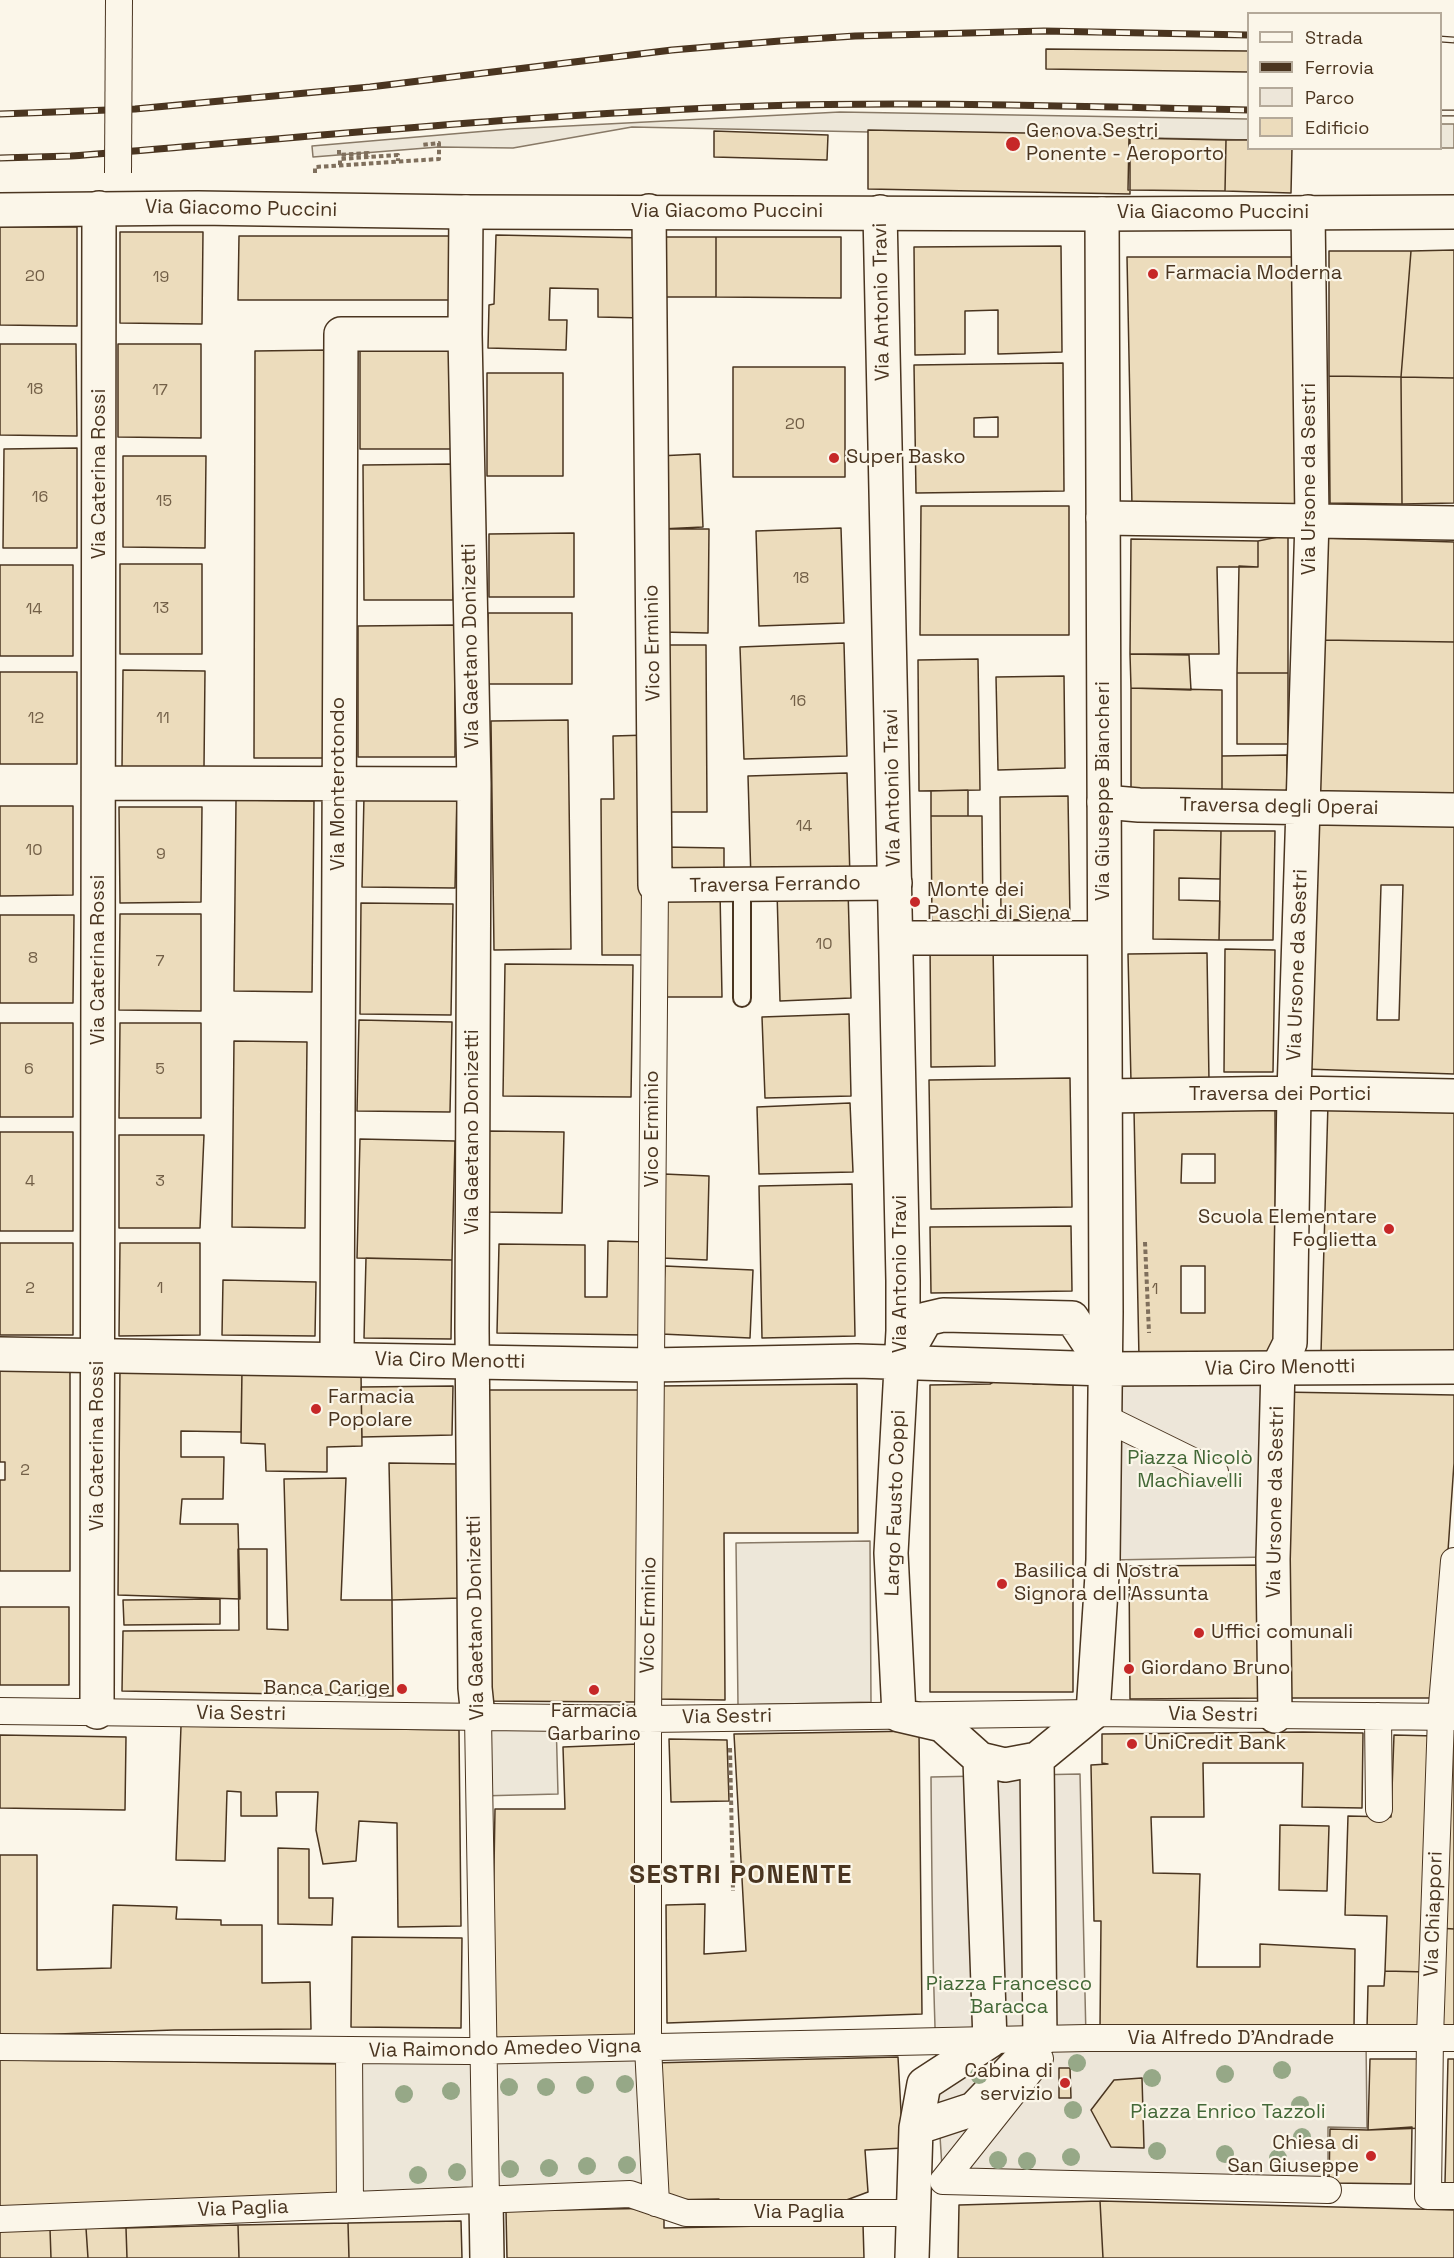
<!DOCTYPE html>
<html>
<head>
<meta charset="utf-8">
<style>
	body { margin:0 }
	#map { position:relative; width:1454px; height:2258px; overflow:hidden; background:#fbf6e9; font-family:"Space Grotesk",sans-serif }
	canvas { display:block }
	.legend { position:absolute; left:1247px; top:12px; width:195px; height:138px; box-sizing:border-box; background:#fbf6e9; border:2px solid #b4a999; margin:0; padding:8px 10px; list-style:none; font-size:18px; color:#4a3520 }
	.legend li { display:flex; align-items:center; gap:12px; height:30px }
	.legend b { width:30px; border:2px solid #b4a999 }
</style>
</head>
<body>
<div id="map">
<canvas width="1454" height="2258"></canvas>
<ul class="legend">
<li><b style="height:8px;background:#fbf6e9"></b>Strada</li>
<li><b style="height:8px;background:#4a3520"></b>Ferrovia</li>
<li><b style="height:16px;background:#ede6d9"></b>Parco</li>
<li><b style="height:16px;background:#ecdcbc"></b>Edificio</li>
</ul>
</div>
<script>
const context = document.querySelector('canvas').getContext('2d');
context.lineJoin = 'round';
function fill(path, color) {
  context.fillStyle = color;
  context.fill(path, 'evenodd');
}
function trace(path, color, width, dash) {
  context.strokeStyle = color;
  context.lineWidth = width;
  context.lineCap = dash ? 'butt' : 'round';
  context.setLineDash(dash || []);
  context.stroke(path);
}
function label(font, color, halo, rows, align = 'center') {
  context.font = font + ' "Space Grotesk",sans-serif';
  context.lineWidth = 4.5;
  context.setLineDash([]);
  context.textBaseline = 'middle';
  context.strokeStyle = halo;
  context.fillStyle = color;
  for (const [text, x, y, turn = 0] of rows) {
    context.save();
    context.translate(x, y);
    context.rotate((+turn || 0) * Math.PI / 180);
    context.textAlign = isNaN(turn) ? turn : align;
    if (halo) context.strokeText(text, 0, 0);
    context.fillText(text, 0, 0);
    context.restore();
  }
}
const green = new Path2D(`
	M1269,1382L1267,1557L1111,1560L1113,1384Z
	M1080,1774L1086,2038L1366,2039L1367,2128L1328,2127V2190L943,2181C933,2046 932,1912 931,1777Z`);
fill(green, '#ede6d9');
trace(green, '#887966', 1.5);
const parking = new Path2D(`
	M840,112L1248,119V140L632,127L513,148L439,147L313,157L312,146L510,129Z
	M1441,124H1454V148H1441Z
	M870,1541L871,1702L738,1705L736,1543Z
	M478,1717L556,1718L558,1794L479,1796Z
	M645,2054L650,2184L486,2191L355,2194L353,2060Z`);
fill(parking, '#ede7d9');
trace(parking, '#887966', 1.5);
const building = new Path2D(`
	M1046,49L1248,51V72L1046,69Z
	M868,130L1130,135V194L868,189Z
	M714,131L828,135L827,160L714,157Z
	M1129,138L1226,140L1225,191L1128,190Z
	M1226,140H1248V148H1292L1291,193L1225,191Z
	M0,227H77V326L0,325Z
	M120,232H203L202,324L120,323Z
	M496,235L646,238L644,318L598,317V289L550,288L549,320H567L566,350L488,348L489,305L494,304Z
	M239,236H450L449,300H238Z
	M654,237H716V297H654Z
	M716,237H841V298L716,297Z
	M1061,246L1062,352L998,354V310L965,311V354L915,355L914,247Z
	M1454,250V378L1401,377L1411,251Z
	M1329,251H1411L1401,377L1329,376Z
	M1127,257H1296L1297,506H1132Z
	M0,344H76L77,436L0,435Z
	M118,344H201V438L118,437Z
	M455,344V449H360V345Z
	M329,350L328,758H254L255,351Z
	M1063,363L1064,491L916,493L914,365ZM998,417V437H974V418Z
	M733,367H845V477H733Z
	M487,373H563V476H487Z
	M1329,376L1401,377L1402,504L1330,503Z
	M1401,377L1454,378V503L1402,504Z
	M77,448V548H3L4,449Z
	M700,454L703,527L661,529L658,456Z
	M123,456H206L205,548L123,547Z
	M453,464V600H364L363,465Z
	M921,506H1069V635H920Z
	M841,528L844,623L759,626L756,531Z
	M661,529H709L708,633L660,632Z
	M574,533V597H489V534Z
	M1288,535V673H1237L1239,566L1258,567V541Z
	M1325,538L1454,542V642L1322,640Z
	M1131,539L1258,541V567H1217L1219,654H1130Z
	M120,564H202V654H120Z
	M0,565H73V656H0Z
	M488,613H572V684H488Z
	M455,625V757H358V626Z
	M1322,640L1454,642V798L1317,795Z
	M844,643L847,756L744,759L740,647Z
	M662,645H706L707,812H663Z
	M1130,654L1189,655L1191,690L1131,688Z
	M978,659L980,790L919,791L918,660Z
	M123,670L205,671L204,767L122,768Z
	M0,672H77V764H0Z
	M1237,673H1288V744H1237Z
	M1064,676L1065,768L998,770L996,677Z
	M1131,688L1222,690V794L1131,795Z
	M568,720L571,949L494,950L491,721Z
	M648,735L649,955H602L601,799H614L613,736Z
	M1287,755V792L1222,794V756Z
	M847,773L850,878L751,881L748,776Z
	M968,790V816H931V791Z
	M364,796L457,797L455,888L362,887Z
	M1068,796L1070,919L1001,920L1000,797Z
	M236,800L314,801L312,992L234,991Z
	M0,806H73V895L0,896Z
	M119,807H202L201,902L120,903Z
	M931,816H982L983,922L932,923Z
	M1313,819L1454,823V1074L1304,1069ZM1381,885H1403L1399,1020H1377Z
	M1154,830L1221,831L1220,879L1179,878V900L1220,901L1219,940L1153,939Z
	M1221,831H1275L1273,940H1219Z
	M663,847L724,848V876H663Z
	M848,889L851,998L780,1001L777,891Z
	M720,892L722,997H666L664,893Z
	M361,903L453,904L451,1015L360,1014Z
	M120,914H201V1011L119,1010Z
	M0,915H74L73,1003H0Z
	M993,943L995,1066L931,1067L930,944Z
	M1225,949L1275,950L1273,1072H1224Z
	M1207,953L1209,1081L1131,1082L1128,954Z
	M505,964L633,965L631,1097L503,1096Z
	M849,1014L851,1096L765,1098L762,1017Z
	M359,1020L452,1022L450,1112L357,1111Z
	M0,1023H73V1117H0Z
	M120,1023H201V1118H119Z
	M234,1041L307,1042L305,1228L232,1227Z
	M1070,1078L1072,1207L931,1209L929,1080Z
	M850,1103L853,1172L759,1174L757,1107Z
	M1328,1103L1454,1106V1356L1321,1353Z
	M1275,1109L1276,1357L1139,1358L1134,1110ZM1182,1154H1215V1183H1181ZM1181,1266H1205V1313H1181Z
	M488,1131L564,1132L562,1213L486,1212Z
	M0,1132H73V1231H0Z
	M119,1135H204L200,1228H119Z
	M360,1139L455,1141L452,1260L357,1258Z
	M664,1174L709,1176L707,1260L662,1258Z
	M852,1184L855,1336L762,1338L759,1186Z
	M1071,1226L1072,1291L931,1293L930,1227Z
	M608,1241L647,1242L645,1335L497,1333L499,1244L585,1245V1297H607Z
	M0,1243H73V1335H0Z
	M120,1243H200V1335L119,1336Z
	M366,1258L452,1260L451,1339L364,1338Z
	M665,1266L753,1270L750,1338L661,1334Z
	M223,1280L316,1282L315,1336L222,1335Z
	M120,1367L242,1370L241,1432L181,1431V1457H224L223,1499H182L180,1524H238L240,1599L118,1595Z
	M70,1370V1571H0V1480H5V1462H0V1371Z
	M242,1370L361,1373L362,1446L327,1447V1472L266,1471L265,1444L241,1443Z
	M998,1379H1026L1033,1384L1073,1385V1692H930V1385L990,1384Z
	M857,1384L858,1533H724L725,1700L655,1699L659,1386Z
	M453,1386L452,1435L362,1437L361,1387Z
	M478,1390H642L640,1702L480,1701Z
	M1281,1392L1454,1395V1463L1438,1698H1278Z
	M389,1463L459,1464L461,1598L392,1600Z
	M346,1478L341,1600H392L393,1696L122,1691L123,1631L239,1630L238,1549H267V1629L288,1630L284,1479Z
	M1269,1565V1698L1130,1699L1129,1566Z
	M220,1599V1624L124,1625L123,1600Z
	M0,1607H69V1685H0Z
	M181,1726L459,1730L461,1926L398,1927L397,1823L359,1821L356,1861L323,1864L316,1830L318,1792H276L277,1816H241V1792L227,1791L225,1861L176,1860Z
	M1445,1729L1454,1730V1929L1438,1928Z
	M919,1731L922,2014L667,2023L666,1905L705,1904L704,1954L746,1951L734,1734Z
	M1303,1732L1363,1733L1362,1808L1302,1807L1303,1763H1203L1204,1817H1151L1153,1873L1200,1874L1197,1967H1260V1944L1355,1949L1354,2028H1100L1101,1921H1094L1091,1765L1108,1764L1102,1763V1734Z
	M0,1735L126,1737L125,1810L0,1808Z
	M1394,1735L1435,1736L1427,1972L1385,1971L1387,1916L1345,1915L1348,1816L1391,1817Z
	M669,1739L727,1740L729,1801L671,1802Z
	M638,1744L644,2043L491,2044L495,1809H565L563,1747Z
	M1280,1825L1329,1826L1327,1891L1279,1890Z
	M278,1848L309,1849V1898H333L332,1925L278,1924Z
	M0,1855H37V1970L111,1968L113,1905L177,1907L176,1919L221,1920V1925H262V1983L310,1982L311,2029L174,2030L0,2036Z
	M1438,1928L1454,1929V2030H1435Z
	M352,1937L462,1938L461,2028L351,2027Z
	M1385,1971L1427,1972L1425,2031L1367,2029L1368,1986H1384Z
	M898,2057L903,2148L865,2150L868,2192L833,2205L722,2207L719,2199L661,2200L651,2063Z
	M1370,2059H1426L1425,2128L1368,2130Z
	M1448,2059H1454V2183H1445Z
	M0,2060L344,2064L345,2197L0,2210Z
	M1059,2068H1070L1071,2098H1059Z
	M1142,2078L1144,2148L1111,2147L1091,2110L1114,2080Z
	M1412,2127L1411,2184L1329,2183L1330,2129L1368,2130Z
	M1100,2201L1103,2258H958L959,2205Z
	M1100,2201L1454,2210V2258H1103Z
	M664,2208V2228L863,2224L864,2258H507L506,2211Z
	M461,2221L462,2258H349L348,2223Z
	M348,2223L349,2258H239L238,2225Z
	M238,2225L239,2258H127L126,2228Z
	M86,2228L88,2258H51L50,2229Z
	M86,2228H126L127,2258H88Z
	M50,2229L51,2258H0V2230Z`);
fill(building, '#ecdcbc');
trace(building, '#4a3520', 1.5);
const service = new Path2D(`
	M742,886V998`);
const pedestrian = new Path2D(`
	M655,885L648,1719V2047L656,2203
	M1105,1418L1215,1472
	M1454,1561L1441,1717L1430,2037L1428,2196H1454
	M0,1711L648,1719L1093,1713L1454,1717
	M1378,1716L1379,1809
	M478,1717L486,2200
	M0,2047L467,2051L1086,2038H1454
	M349,2050L350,2205
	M943,2181L1328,2190
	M943,2181L1040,2059
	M0,2219L630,2194L686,2213H912`);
const minor = new Path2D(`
	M649,211L655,885L895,883
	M466,212L465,334L474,784L472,1328L475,1688L478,1717
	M1103,518L1454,523
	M100,783L474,784
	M1104,802L1139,805L1454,810
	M897,938H1104
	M1106,1096L1294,1093L1454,1096
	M337,1359L341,334H465
	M901,1363L926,1319L943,1315L1072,1318L1106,1369
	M97,1712L99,208
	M1275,1716L1273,1559L1278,1367L1290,1343L1294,1093L1312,521L1308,212
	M486,2200L487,2258`);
const tertiary = new Path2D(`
	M880,212L903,1281V1331L891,1553L899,1715L942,1725L980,1759L1005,1765L1037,1759L1093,1713L1103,1560L1106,1312L1102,214
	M0,1354L651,1365L857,1361L1106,1369L1454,1367
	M916,2128L974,2109L1040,2040L1037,1759
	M912,2258L916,2128L924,2084L990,2041L980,1759`);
const primary = new Path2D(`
	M0,210L198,208L466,212L1102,214L1454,212`);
trace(service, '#4a3520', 20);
trace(pedestrian, '#4a3520', 28);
trace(minor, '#4a3520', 36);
trace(tertiary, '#4a3520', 36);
trace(primary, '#4a3520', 36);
trace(new Path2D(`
	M339,150V155L368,153V157
	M340,165V159L398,155V161
	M315,173V167L439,159V143L422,145
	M1145,1242L1149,1333
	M730,1748L733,1891`), '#7f6f5c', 4, [4.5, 3]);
trace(service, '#fbf6e9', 16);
trace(pedestrian, '#fbf6e9', 26);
trace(minor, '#fbf6e9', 33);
trace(tertiary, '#fbf6e9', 33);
trace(primary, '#fbf6e9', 33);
const rail = new Path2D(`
	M1440,39L1454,40
	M1440,113H1454
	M0,114L135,109L370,87L672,50L780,41L855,36L1044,31L1248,35
	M0,158L71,156C301,138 531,114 762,106C924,101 1087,107 1248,110`);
trace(rail, '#4a3520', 7);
trace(rail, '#fbf6e9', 4.5, [14]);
const pedestrianBridge = new Path2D(`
	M118,173L119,0`);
trace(pedestrianBridge, '#4a3520', 28, []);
trace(pedestrianBridge, '#fbf6e9', 26);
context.fillStyle = '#96a887';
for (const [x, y] of [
	[1077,2063],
	[1282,2070],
	[1225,2074],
	[979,2075],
	[1152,2078],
	[625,2084],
	[585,2085],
	[509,2087],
	[546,2087],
	[451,2091],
	[404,2094],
	[1300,2105],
	[1073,2110],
	[1302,2137],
	[1157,2151],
	[1225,2154],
	[1071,2157],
	[1278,2158],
	[998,2160],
	[1027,2161],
	[627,2165],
	[587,2166],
	[549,2168],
	[510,2169],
	[457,2172],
	[418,2175]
]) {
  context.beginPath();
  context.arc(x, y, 9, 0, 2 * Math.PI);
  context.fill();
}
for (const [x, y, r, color] of [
	[1013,144,8,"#c62828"],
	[1153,274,6,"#c62828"],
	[834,458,6,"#c62828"],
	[915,902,6,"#c62828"],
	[1389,1229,6,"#c62828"],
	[316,1409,6,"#c62828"],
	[1002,1584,6,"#c62828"],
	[1199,1633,6,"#c62828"],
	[1129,1669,6,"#c62828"],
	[402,1689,6,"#c62828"],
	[594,1690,6,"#c62828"],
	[1132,1744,6,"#c62828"],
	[1065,2083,6,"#c62828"],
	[1371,2156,6,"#c62828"]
]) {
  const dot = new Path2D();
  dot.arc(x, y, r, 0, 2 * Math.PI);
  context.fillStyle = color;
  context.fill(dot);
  trace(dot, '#fbf6e9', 2);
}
label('16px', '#725f47', null, [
	["20",35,277],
	["19",161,278],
	["18",35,390],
	["17",160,391],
	["20",795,425],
	["16",40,498],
	["15",164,502],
	["18",801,579],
	["13",161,609],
	["14",34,610],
	["16",798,702],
	["12",36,719],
	["11",163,719],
	["14",804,827],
	["10",34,851],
	["9",161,855],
	["10",824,945],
	["8",33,959],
	["7",160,962],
	["6",29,1070],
	["5",160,1070],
	["4",30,1182],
	["3",160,1182],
	["2",30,1289],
	["1",160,1289],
	["1",1155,1290],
	["2",25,1471]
]);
label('20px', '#4a3520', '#fbf6e9', [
	["Genova Sestri",1026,132],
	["Ponente - Aeroporto",1026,155],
	["Farmacia Moderna",1165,274],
	["Super Basko",846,458],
	["Monte dei",927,891],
	["Paschi di Siena",927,914],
	["Scuola Elementare",1377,1218,"right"],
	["Foglietta",1377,1241,"right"],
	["Farmacia",328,1398],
	["Popolare",328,1421],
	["Basilica di Nostra",1014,1572],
	["Signora dell'Assunta",1014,1595],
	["Uffici comunali",1211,1633],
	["Giordano Bruno",1141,1669],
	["Banca Carige",390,1689,"right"],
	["Farmacia",594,1712,"center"],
	["Garbarino",594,1735,"center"],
	["UniCredit Bank",1144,1744],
	["Cabina di",1053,2072,"right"],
	["servizio",1053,2095,"right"],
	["Chiesa di",1359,2144,"right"],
	["San Giuseppe",1359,2167,"right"]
], 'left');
label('20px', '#4a3520', '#fbf6e9', [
	["Via Giacomo Puccini",241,209,1],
	["Via Giacomo Puccini",727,212],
	["Via Giacomo Puccini",1213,213],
	["Via Antonio Travi",882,302,-91],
	["Via Caterina Rossi",100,474,-90],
	["Via Ursone da Sestri",1310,479,-90],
	["Vico Erminio",653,643,-91],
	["Via Gaetano Donizetti",471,646,-91],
	["Via Monterotondo",339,784,-90],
	["Via Antonio Travi",893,788,-91],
	["Via Giuseppe Biancheri",1104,791,-90],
	["Traversa degli Operai",1279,807,1],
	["Traversa Ferrando",775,885,-1],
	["Via Caterina Rossi",99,960,-90],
	["Via Ursone da Sestri",1298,965,-88],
	["Traversa dei Portici",1280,1095],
	["Vico Erminio",653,1129,-90],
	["Via Gaetano Donizetti",473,1132,-90],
	["Via Antonio Travi",901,1274,-90],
	["Via Ciro Menotti",450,1361,1],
	["Via Ciro Menotti",1280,1368,-1],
	["Via Caterina Rossi",98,1446,-90],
	["Via Ursone da Sestri",1276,1502,-89],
	["Largo Fausto Coppi",896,1503,-88],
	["Vico Erminio",649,1615,-89],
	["Via Gaetano Donizetti",476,1618,-91],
	["Via Sestri",241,1714,1],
	["Via Sestri",1213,1715,1],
	["Via Sestri",727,1717,-1],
	["Via Chiappori",1434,1914,-88],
	["Via Alfredo D'Andrade",1231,2039],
	["Via Raimondo Amedeo Vigna",505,2049,-1],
	["Via Paglia",243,2209,-2],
	["Via Paglia",799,2213]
]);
label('20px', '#436837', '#fbf6e9', [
	["Piazza Nicolò",1190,1459],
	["Machiavelli",1190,1482],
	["Piazza Francesco",1009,1985],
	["Baracca",1009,2008],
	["Piazza Enrico Tazzoli",1228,2113]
]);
context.letterSpacing = '1.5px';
label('bold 26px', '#4a3520', '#fbf6e9', [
	["SESTRI PONENTE",741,1876]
]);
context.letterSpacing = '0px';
</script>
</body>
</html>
